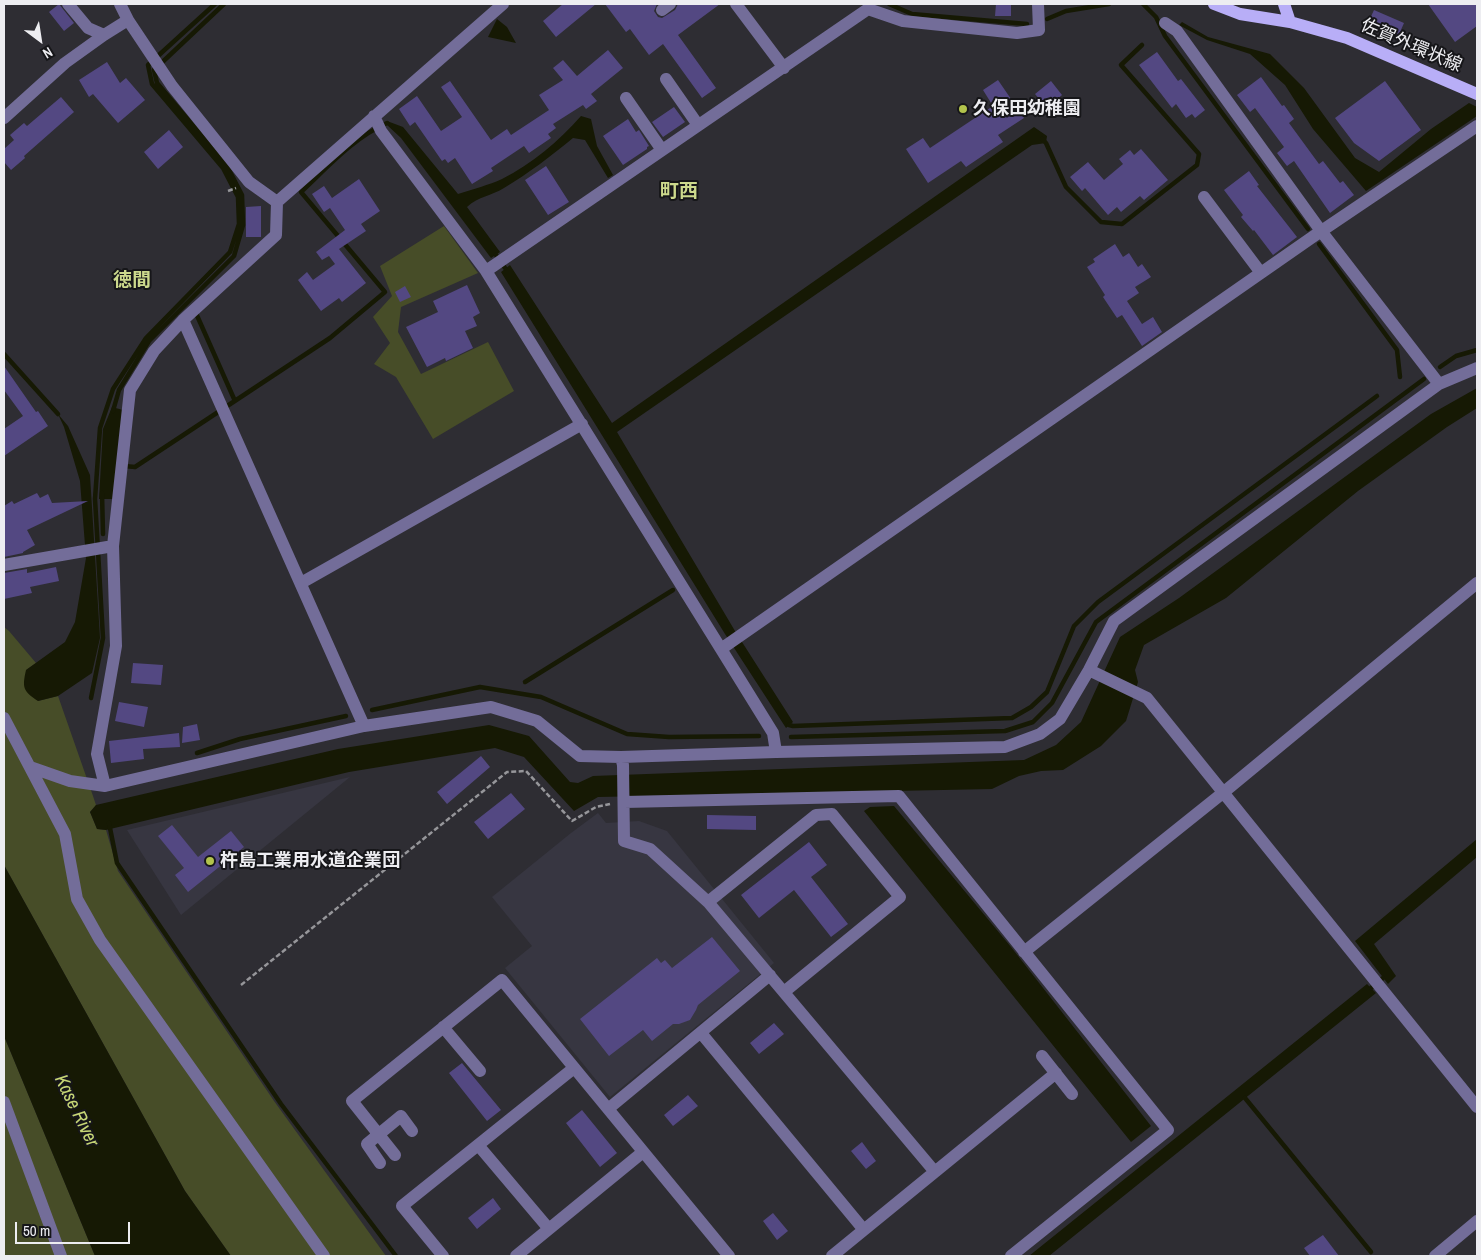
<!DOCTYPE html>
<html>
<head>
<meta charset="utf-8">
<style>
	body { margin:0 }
	#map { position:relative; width:1481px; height:1260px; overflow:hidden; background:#2e2d33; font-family:"Archivo Narrow",sans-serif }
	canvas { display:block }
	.frame { position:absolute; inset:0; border:5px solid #ededf1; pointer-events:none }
	.north { position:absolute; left:15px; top:15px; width:50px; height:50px; -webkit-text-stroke:4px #161619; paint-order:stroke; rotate:149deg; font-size:14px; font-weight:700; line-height:20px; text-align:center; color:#ededf1 }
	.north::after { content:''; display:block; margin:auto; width:18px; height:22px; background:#ededf1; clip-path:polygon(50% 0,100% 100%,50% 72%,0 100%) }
	.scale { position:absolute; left:15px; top:1222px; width:115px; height:22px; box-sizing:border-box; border:2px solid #ededf1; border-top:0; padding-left:6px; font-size:15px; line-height:18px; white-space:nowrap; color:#ededf1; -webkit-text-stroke:4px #161619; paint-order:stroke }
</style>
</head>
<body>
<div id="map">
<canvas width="1481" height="1260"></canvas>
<div class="frame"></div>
<div class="north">N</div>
<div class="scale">50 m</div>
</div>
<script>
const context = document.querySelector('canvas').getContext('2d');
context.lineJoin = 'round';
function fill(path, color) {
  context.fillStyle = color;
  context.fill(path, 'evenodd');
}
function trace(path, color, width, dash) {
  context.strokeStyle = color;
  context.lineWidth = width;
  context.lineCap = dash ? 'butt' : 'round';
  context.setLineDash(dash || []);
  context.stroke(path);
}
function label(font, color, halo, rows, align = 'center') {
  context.font = font + ' "Archivo Narrow","Noto Sans JP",sans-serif';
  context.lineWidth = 4;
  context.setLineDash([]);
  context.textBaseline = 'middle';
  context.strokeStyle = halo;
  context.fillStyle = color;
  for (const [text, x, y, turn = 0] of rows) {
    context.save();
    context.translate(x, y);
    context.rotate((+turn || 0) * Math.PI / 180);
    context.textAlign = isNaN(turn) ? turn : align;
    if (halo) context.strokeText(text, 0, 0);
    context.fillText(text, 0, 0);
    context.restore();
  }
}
fill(new Path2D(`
	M350,777L181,915L127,830Z
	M598,813L606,823L639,821L667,831L774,963L610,1097L505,968L532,946L492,897L571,833Z`), '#373641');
fill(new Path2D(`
	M444,226L478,273L401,307L398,332L421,374L488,342L514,391L433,439L396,377L374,364L390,343L373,317L392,296L380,266Z
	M4,627L9,631L36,663L26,670L38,701L58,696L93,796L96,805L90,812L97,829L106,830L118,871L274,1101L386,1256H231L185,1191L4,865Z
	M4,1036L95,1256H4Z`), '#474d28');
fill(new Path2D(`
	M497,19L507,27L516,43L488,37Z
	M1182,22L1208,37L1270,54L1304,88L1355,158L1379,172L1431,129L1469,103L1477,107V116L1366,191L1313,129L1285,85L1250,54L1207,40L1179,25Z
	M581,116L591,119L597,146L613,175L608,178L585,140L573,138C551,156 529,173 504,188C491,196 479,196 467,207L500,252L491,258L401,138L387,125V121L403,127L458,194C473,189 489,185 502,179C532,164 559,141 581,116Z
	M1034,127L1047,136L1046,143L1032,145L617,432L735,631L793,722L786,728L725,634L501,272L510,265L612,423Z
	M1477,388V408L1447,427L1358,491L1226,598L1144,645L1135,670L1138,682L1126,721L1101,746L1063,770L1041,771L1019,776L992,789L598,797L574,811L524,757L495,748L349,772L106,830L97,829L90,812L96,805L338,749L489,725L529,736L570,782L578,783L593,776L1024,760L1056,745L1081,722L1120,637L1179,598L1431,414Z
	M112,407L123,410L113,499H99L103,429Z
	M58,414L68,426L90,475L100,638L92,673L58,696L38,701C23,691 22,688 26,670L65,642L75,622L86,558L80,481L64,427Z
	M894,806L1011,947L1151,1126L1131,1142L864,811L870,807Z
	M1477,839V857L1374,944L1396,976L1388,984L1355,941Z
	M4,865L185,1191L231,1256H95L4,1036Z
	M1367,984L1376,993L1049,1256H1029Z`), '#161904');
trace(new Path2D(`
	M889,4L912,14L1027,24
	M1143,4L1156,17L1165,36L1308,229
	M1047,19L1066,11L1109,4
	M1042,139L1046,143L1066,187L1101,222L1122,224L1197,165L1199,154L1121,65L1142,45
	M1319,244L1397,350L1400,377
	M496,255L505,268
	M195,311L235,401
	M4,354L58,414
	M1440,367L1456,356L1477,350
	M113,411L119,390L149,341L234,256L243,225L242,195L227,166L157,83L154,70L224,4
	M124,466L135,467L330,338L385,292L301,192C328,167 353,138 387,123
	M102,493L103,534
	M525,682L673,590
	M91,698L103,638L95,499L100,428L113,389L146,338L230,252L239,224L238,197L223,168L152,84L148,65L215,4
	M372,710L480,687L541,697L627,734L669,737L759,736
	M789,725L793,726L1012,718L1031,707L1047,692L1074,626L1098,602L1377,396
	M791,737L1005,731L1033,722L1052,703L1096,622L1424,379
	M197,753L240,739L346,716
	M109,823L117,863L281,1104L396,1256
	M1371,988L1383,978
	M1245,1098L1371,1252`), '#161904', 4.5);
fill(new Path2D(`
	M59,4L74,23L64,31L49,12Z
	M563,4H596L556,37L543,21Z
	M605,4H657L654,11L658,17L662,18L675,10L678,4H720L678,35L716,88L702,98L663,44L649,55L630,29L626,32Z
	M996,4H1011V16H995Z
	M1428,4H1477V26L1455,42Z
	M1374,10L1404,23L1397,39L1367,25Z
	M608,50L623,68L591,94L597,101L586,109L583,105L553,124L556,128L548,134L551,138L529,153L524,146L491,168L493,171L472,184L455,158L448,163L445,159L442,161L415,122L410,126L399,109L417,96L441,131L462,117L441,87L450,81L491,140L507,129L511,135L549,110L539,95L563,80L553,68L563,60L577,76Z
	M1157,52L1178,81L1181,79L1205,110L1195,118L1192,114L1186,118L1176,104L1172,108L1139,65Z
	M107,62L120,83L126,78L145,100L118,123L93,94L89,97L79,80Z
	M1261,77L1282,106L1284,105L1294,119L1289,123L1319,164L1323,161L1340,183L1343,181L1354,195L1330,213L1294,161L1287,166L1277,153L1284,147L1255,108L1250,112L1237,95Z
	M998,80L1024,118L998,135L1003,142L966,167L961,161L928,183L906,149L923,138L930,148L993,106L983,90Z
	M1051,81L1062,95L1047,108L1035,94Z
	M1385,81L1421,130L1379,161L1354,143L1335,118Z
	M61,97L74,112L24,156L25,158L11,170L4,162V149L14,140L10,135L24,123L27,126Z
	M674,107L685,122L663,137L652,122Z
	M628,119L636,132L639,130L649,146L647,147V149L623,165L603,136Z
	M169,130L183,147L158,169L144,152Z
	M1141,149L1168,180L1144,200L1140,196L1121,212L1117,207L1108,215L1085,188L1082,191L1070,177L1088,162L1104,180L1123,164L1119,159L1130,150L1134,155Z
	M546,166L569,202L548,215L525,180Z
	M1249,171L1259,185L1257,186L1297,237L1273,255L1254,230L1253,231L1241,217L1243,215L1224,190Z
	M359,179L380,211L361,224L366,231L339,249L366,283L342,302L339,298L321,311L298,280L307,272L313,280L335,264L329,256L322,260L316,252L345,230L330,208L324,212L312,194L324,186L332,198Z
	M261,206V237H246V207Z
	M1115,244L1123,257L1129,253L1138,267L1142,264L1151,277L1135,287L1139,293L1127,301L1142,324L1153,317L1162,332L1142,346L1122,315L1117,318L1103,297L1105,295L1087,267L1095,262L1093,259Z
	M467,285L480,313L473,317L477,326L465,331L473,348L446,361L445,358L427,367L406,327L438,312L433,301Z
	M405,286L411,297L400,302L395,292Z
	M4,366L36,412L38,411L48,426L4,456V429L23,416L4,390Z
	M37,493L40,498L48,494L52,503L88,501L27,530L35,545L23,552V553L4,557V506L12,501L14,504Z
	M56,567L59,581L30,587L32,593L4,599V573L27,569V573Z
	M133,663L163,665L161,685L131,683Z
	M119,702L148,707L144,727L115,721Z
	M197,724L200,740L182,743L183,727Z
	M179,733L180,747L143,749L144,759L111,763L109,741Z
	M481,756L490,767L447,804L437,792Z
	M511,793L525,809L488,839L474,822Z
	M707,815L756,816V830L707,829Z
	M172,825L198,857L231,831L244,847L188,892L175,875L184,868L158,836Z
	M809,842L827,865L811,877L848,924L831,937L794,890L759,918L741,895Z
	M712,937L740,971L698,1005L696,1010L690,1020L679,1024H673L652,1041L643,1030L609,1056L580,1019L657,958L661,963L665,960L672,968Z
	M774,1023L784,1034L759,1054L750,1043Z
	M462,1063L501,1110L487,1121L449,1073Z
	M688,1095L698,1106L673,1126L664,1115Z
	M582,1110L617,1153L600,1167L566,1123Z
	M862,1142L876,1161L866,1169L851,1151Z
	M493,1198L501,1209L477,1229L468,1218Z
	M773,1213L788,1231L777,1240L763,1221Z
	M1323,1235L1339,1256H1310L1304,1248Z`), '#534882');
trace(new Path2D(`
	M228,191L236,188
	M241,985L507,772L526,771L572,821L596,807L610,804`), '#96969a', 2.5, [5, 2.5]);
trace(new Path2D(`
	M68,4L88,28L104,35
	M120,4L128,20
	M503,4L277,202L276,235L183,320L154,351L130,390L113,546L116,646L97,754L105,786L364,726L491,707L537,721L580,756L621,757L776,752L1005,747L1040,734L1060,719L1089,670L1114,621L1439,384L1477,368
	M736,4L784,68
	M662,10L670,4
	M1165,23L1177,31L1321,231L1439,384
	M666,79L698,125
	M626,98L662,150
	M374,116L381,131L486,271
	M4,118L65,63L104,35L128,20L172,86L249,182L277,202
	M1204,197L1261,273
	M183,320L364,726
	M4,565L113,546
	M301,583L582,424
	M721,649L486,271L868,9L903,21L1017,33L1039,30L1038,4
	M1089,670L1147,698L1477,1107
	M4,718L65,834L77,899L100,940L324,1256
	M776,752L773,733L721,649L1314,236L1477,126
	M621,757L623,765L624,841L650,849L708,902L935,1172
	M30,767L70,781L105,786
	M624,802L899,796L1168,1130L1011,1256
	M708,902L816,815L832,814L900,897L784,992
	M1024,952L1224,792L1477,583
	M443,1027L480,1071
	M701,1033L864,1230
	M1042,1056L1072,1094
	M4,1102L61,1256
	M608,1109L770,975
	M478,1145L549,1229
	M395,1155L352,1101L502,980L729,1256
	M380,1163L367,1144L401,1116L412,1131
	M443,1256L402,1206L574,1068
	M516,1256L643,1152
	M832,1256L1056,1073
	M1435,1256L1477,1221`), '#736d99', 12);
trace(new Path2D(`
	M1214,4L1240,14L1290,22L1347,38L1477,94
	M1284,4L1290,22`), '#b8aef7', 12);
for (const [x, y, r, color] of [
	[963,109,5,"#b2c34c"],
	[210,861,5,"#b2c34c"]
]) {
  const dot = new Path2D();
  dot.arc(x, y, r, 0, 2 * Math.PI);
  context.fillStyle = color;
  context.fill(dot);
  trace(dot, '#161619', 2);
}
label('18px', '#ededf1', '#161619', [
	["佐賀外環状線",1411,46,23]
]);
label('bold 18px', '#ededf1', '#161619', [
	["久保田幼稚園",973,109],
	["杵島工業用水道企業団",220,861]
], 'left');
label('bold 19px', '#ccd98c', '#161619', [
	["町西",679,192],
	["徳間",132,281]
]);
label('italic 19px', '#c6d575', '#161619', [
	["Kase River",76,1111,64]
]);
</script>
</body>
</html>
